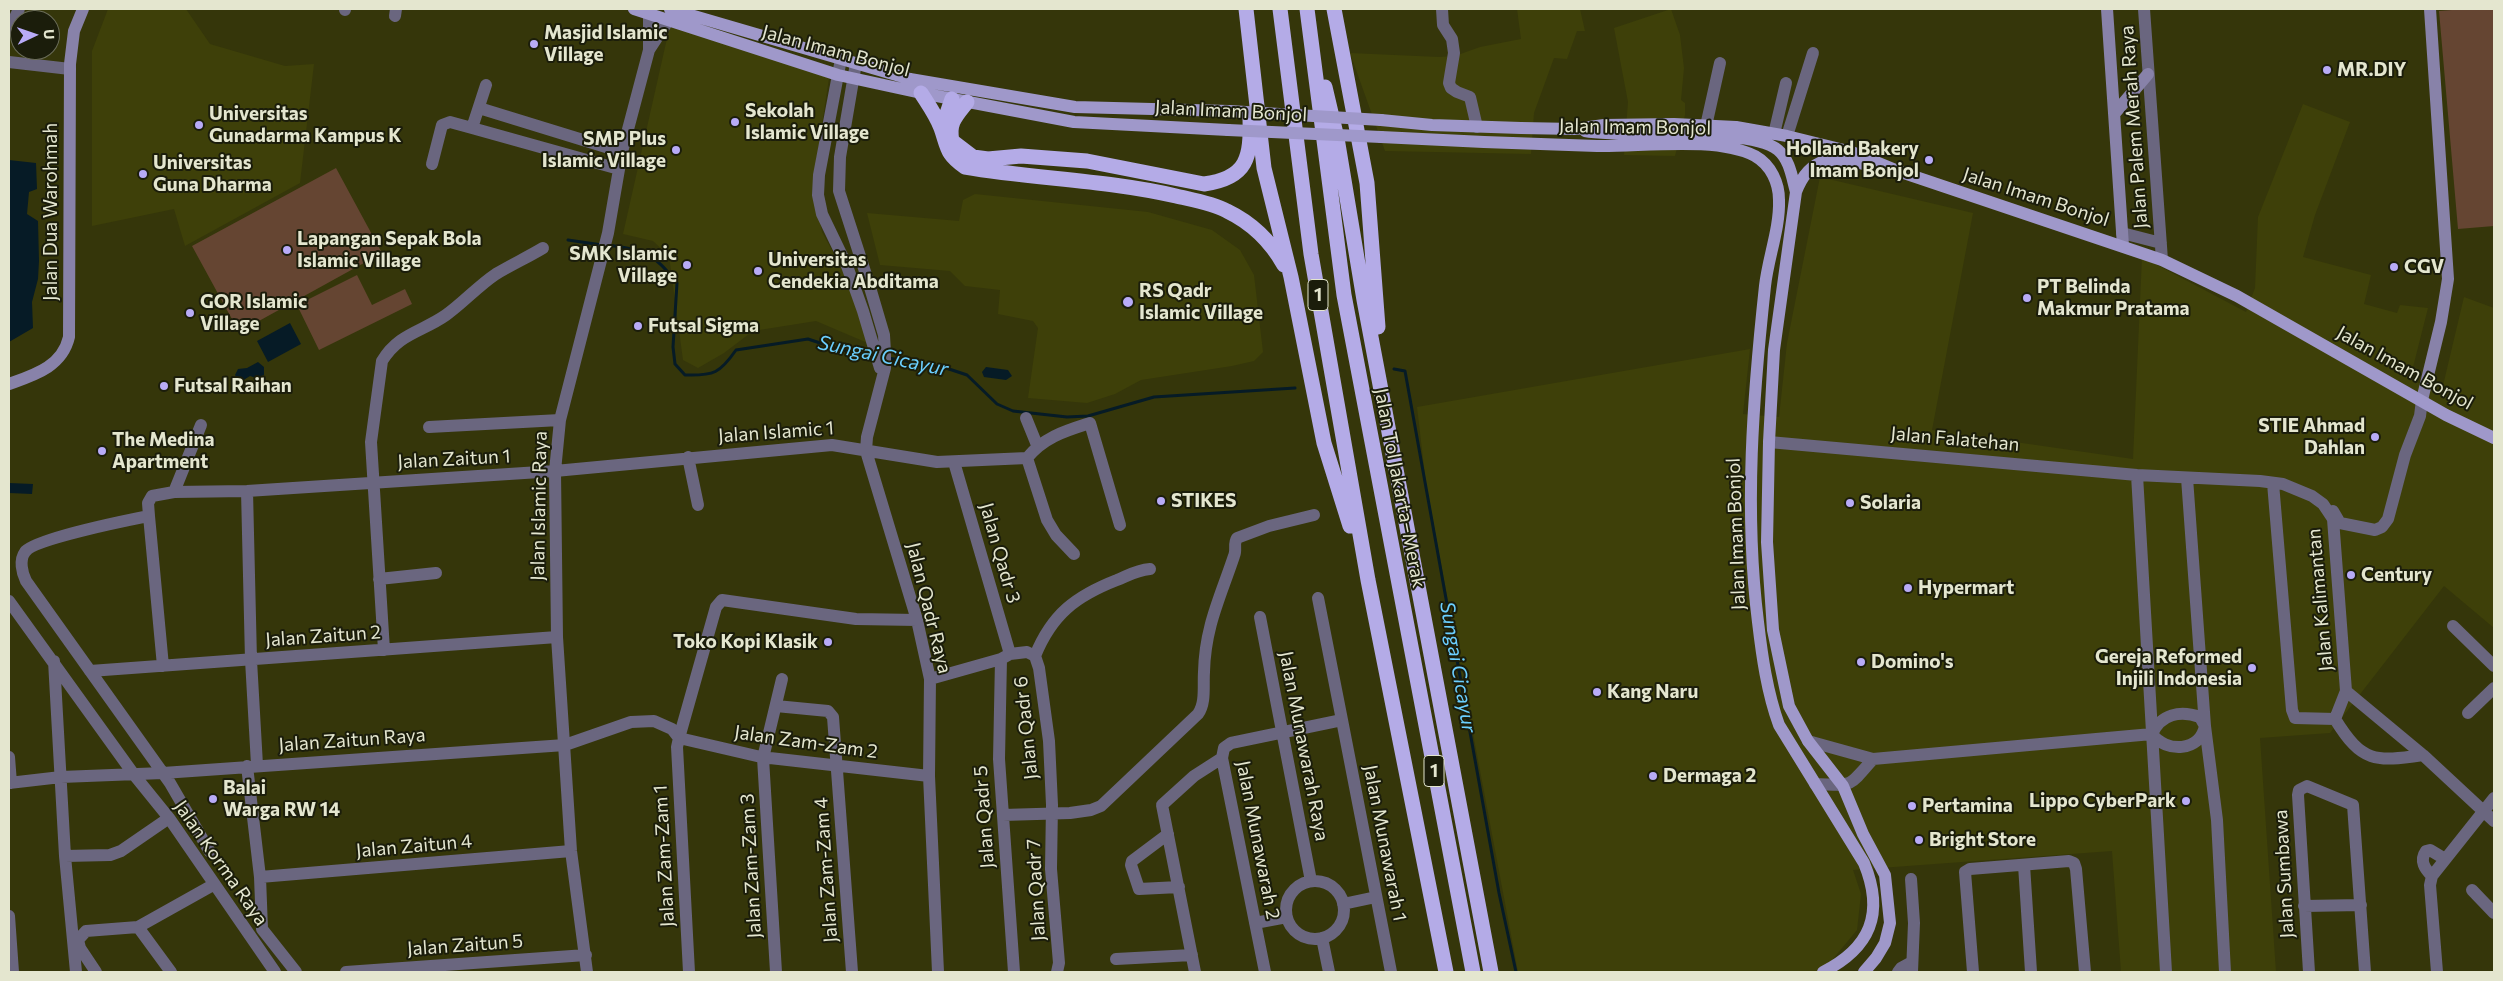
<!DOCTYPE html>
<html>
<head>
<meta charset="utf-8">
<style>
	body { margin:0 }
	#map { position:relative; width:2503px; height:981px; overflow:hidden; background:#35360a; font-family:Commissioner,sans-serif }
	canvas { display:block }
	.frame { position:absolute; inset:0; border:10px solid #e4e6cf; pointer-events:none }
	.north { position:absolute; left:10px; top:10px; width:50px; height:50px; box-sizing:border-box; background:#1b1d0b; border:1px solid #6b6d59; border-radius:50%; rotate:87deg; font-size:14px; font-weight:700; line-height:20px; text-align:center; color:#e4e6cf }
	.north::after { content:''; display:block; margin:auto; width:18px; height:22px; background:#b8abf7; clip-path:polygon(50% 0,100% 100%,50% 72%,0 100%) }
</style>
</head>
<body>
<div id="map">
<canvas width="2503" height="981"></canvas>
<div class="frame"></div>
<div class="north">U</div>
</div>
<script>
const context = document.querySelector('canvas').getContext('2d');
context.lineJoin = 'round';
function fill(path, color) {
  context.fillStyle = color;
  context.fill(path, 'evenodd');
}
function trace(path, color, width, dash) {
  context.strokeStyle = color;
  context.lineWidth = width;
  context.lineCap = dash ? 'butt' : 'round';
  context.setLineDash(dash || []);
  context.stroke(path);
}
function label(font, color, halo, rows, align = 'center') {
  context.font = font + ' Commissioner,sans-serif';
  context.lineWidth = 4;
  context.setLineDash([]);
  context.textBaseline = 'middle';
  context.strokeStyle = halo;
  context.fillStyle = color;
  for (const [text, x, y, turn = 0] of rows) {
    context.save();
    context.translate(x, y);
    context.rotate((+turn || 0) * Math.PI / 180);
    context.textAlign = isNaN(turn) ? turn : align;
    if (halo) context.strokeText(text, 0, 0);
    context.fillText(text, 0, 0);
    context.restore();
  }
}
fill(new Path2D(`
	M108,9H186L210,44L285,66L314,64L300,183L185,246L174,209L92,226V51Z
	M1517,9H1580L1585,31H1577L1567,59L1554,58L1534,113L1531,154L1385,151L1350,53L1439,57L1455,56L1480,47L1521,39Z
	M1671,9L1680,35L1684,68L1681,100L1685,103V115L1675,156L1624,155L1628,102L1614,28Z
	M670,25L829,78L813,184L822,232L852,287L877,347L816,321L753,331L724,353L698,368L683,360L669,256L653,241L623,234Z
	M2303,104L2350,122L2315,215L2303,257L2371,275L2364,304L2397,313L2400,305L2428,308L2410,379L2441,394L2464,297L2494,308V628L2444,586L2330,733L2260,738L2276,972H2121L2112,851L1853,870L1861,894L1857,930L1823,971L1518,972L1426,484L1417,407L1750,349L1743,414L1779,417L1787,343L1820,177L1973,213L1932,430L2133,459L2142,257L2246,312L2255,288L2258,217Z
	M975,194L1148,212L1212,230L1240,250L1254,275L1263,352L1254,361L1232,366L1141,380L1115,394L1087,403L1028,398L1038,328L1033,321L998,314L1000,290L965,286L950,271L880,265L867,213L959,221L963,200Z`), '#3e4009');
fill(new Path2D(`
	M2465,9H2494V226L2458,229L2439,11Z
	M336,168L382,253L239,332L192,246Z
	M357,275L372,305L405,289L412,304L319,350L297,305Z`), '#654532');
fill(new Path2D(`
	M9,160L36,163L37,189L29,192L27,214L38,221L39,261L38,279L32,302L33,328L9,342Z
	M290,323L301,344L268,362L257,341Z
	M258,362L264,367V375L256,378L250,376L242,381L237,378L235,375L238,369L247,368Z
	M986,367L1008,370L1012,376L1006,380L984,377L982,372Z
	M9,483L33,484L32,494L9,493Z`), '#061b26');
trace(new Path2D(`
	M568,240L602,245
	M608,245C647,251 652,252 677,283L673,347L675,364L685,375C714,376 720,373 736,350L808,339L841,350L872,355
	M888,358L946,368L967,375L997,404L1013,411L1067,417L1088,416L1154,397L1295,388
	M1394,369L1405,371L1499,893L1516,972`), '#061b26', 3);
trace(new Path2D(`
	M1442,9L1443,25L1452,39L1454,53L1449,83L1451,88L1457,92L1470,97L1477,127
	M2144,9L2162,260
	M345,10V9
	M395,16L396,9
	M9,30L19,9
	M649,50L668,21
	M841,59L819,175L818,195L822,214L847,266L863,311L880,368
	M9,62L70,69
	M856,63L840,157L839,191L869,284L884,335L885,352V368L867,437L866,451L917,620L930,679L929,776L938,972
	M486,85L472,128L619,169
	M479,108L622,152
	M1706,126L1720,63
	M1774,134L1786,83
	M1787,136L1813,53
	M432,164L442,125L450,122L472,128
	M2122,233L2161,243
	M1026,418L1037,445
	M429,427L560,420
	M1769,442L2137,475L2260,481L2283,484L2312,496L2323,504L2333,519L2346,691L2335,719
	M688,457L698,505
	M1027,458C1044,437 1065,431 1090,423L1120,525
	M954,462L1010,654
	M2137,475L2166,972
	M2273,483L2292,710L2295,718L2335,719
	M247,491L251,660L257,765
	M174,492L201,425
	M2333,511L2340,523L2375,530L2382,527L2388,519L2405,455L2420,416L2422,400
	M149,516L163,666
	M379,579L436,573
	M1318,598L1342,720
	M9,601L135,776L169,818L275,972
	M1260,617L1311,881
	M2453,626L2494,666
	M384,650L371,442L382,361C399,333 422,332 446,315C463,303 478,286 496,274C511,265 528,257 543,248
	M1035,656C1052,614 1076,596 1117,580C1129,575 1137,570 1150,569
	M1001,659L999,759L1014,972
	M54,661L65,856L76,972
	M90,671L557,637
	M930,679L1001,659L1010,654L1027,652L1035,656L1039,668L1049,741L1052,805L1051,869L1059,963L1057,972
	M2346,691L2423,755L2494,821
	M776,706L828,711L833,717L852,972
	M2468,713L2494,688
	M2335,719C2362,763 2375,762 2423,755
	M2152,734C2166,753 2200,752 2205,726L2187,478
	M2152,734C2161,714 2180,710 2200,717L2205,726L2217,820L2225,972
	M1808,741L1873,759L2152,734
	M9,757L11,783
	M247,766L260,877L262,929L296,972
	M9,783L61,777L163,773L565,745L631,722L654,721L672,729L679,738L716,607L722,600L856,619L917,620
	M1815,784C1853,785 1847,789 1873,759
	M1003,815L1070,813L1091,810L1101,806L1198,714C1206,703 1203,686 1204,672C1205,627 1220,598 1234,556C1237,550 1233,544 1237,538L1269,526L1314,515
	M1168,834L1132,861L1131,865L1139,889L1179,887
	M210,852L170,783L26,581C22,573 19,560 25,552C33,539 129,520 149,516L148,503L152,496L174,492L247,491L555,471L832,445L937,462L1027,458L1047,520L1056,535L1074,554
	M65,856L110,855L121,851L169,818
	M2024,865L2031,972
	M2432,876C2425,869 2419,861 2426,851L2430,850L2445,859
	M260,877L571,851
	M1911,879L1914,923L1912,972
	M1286 910a29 29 0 1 1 58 0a29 29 0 1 1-58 0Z
	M2472,890L2494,913
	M1343,904L1376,897
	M2304,906L2361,905
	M9,916L13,972
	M1255,923L1287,917
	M138,927L171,972
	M1322,938L1329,972
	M78,940L86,931L138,927L213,885
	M78,940L80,948L96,972
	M1116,959L1192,955
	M346,972L586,955
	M587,972L571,851L557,637L555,471L560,420L608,233L622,152L649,50V14
	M689,972L677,747L679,738L761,757L929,776
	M776,972L763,758L782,679
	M1195,972L1162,805L1194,776L1222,758
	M1265,972L1222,758L1224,748L1231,743L1342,720L1391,972
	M1898,972L1901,968L1912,962
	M1973,972L1965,872L1970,869L2069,861L2074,863L2076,869L2085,972
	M2309,972L2298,795L2299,790L2307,786L2353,805L2365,972
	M2437,972L2430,885L2432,876L2494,798`), '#6a667f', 12);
trace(new Path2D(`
	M2107,9L2123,246
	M2115,113L2148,74
	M9,384C34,375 62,367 69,337L70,64L74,31L83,9
	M2422,400L2441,322L2448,279L2430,9`), '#8882a9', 12);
trace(new Path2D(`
	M634,9L838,75L921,93L1074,122L1228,130
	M670,9L910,79L1075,107L1229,111
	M1381,120L1432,125L1521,128L1575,129L1604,125L1674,124L1736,127L1787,136L1852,152L1898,171L2162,260L2237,296L2446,415L2494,438
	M1585,131C1627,139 1750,126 1778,150C1790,160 1792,178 1796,192L1774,350L1769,442L1767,542L1773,630L1789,706L1808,741L1843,786L1863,834L1885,875L1890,923L1885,943L1876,958L1864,972
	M1381,137C1453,141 1525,144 1597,146C1641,147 1717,136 1755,156C1771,165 1779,183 1779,200C1780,228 1768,258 1765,286C1753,397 1744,510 1758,622C1762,656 1767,692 1779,725L1864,863C1885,914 1870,948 1823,972
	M1796,192C1810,155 1834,156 1868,165`), '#9f98ca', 12);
trace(new Path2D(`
	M1246,9L1264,168L1291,277L1324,443L1350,526
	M1280,9L1311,254L1368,580L1446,972
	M1307,9L1344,295L1473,972
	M1334,9L1367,183L1378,327
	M1325,87L1337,138L1364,300L1491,972
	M921,93C928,104 936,115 941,128C948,148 946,154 965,167C1035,179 1107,180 1176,196C1193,200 1212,203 1227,211C1252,223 1271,242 1284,265
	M967,102C956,116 948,123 952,141L973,157L988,159L1021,156L1087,161L1204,184C1248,178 1251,157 1250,118
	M942,128L952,99`), '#b4abe7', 15);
trace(new Path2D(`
	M1229,111L1381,120
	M1228,130L1381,137`), '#9f98ca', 12);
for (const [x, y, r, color] of [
	[534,44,5,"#b8abf7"],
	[2327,70,5,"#b8abf7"],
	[735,122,5,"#b8abf7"],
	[199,125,5,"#b8abf7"],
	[676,150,5,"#b8abf7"],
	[1929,160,5,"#b8abf7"],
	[143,174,5,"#b8abf7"],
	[287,250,5,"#b8abf7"],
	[687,265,5,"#b8abf7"],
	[2394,267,5,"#b8abf7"],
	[758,271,5,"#b8abf7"],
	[2027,298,5,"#b8abf7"],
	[1128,302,6,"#b8abf7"],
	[190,313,5,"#b8abf7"],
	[638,326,5,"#b8abf7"],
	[164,386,5,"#b8abf7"],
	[2375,437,5,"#b8abf7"],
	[102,451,5,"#b8abf7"],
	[1161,501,5,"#b8abf7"],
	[1850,503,5,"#b8abf7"],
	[2351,575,5,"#b8abf7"],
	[1908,588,5,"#b8abf7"],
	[828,642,5,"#b8abf7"],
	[1861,662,5,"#b8abf7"],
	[2252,668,5,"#b8abf7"],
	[1597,692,5,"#b8abf7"],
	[1653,776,5,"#b8abf7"],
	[213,799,5,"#b8abf7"],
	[2186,801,5,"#b8abf7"],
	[1912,806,5,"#b8abf7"],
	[1919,840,5,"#b8abf7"]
]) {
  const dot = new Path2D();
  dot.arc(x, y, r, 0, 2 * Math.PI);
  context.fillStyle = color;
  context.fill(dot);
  trace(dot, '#1b1d0b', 2);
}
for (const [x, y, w] of [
	[1318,295,20],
	[1434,771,20]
]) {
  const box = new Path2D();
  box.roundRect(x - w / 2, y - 15.5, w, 31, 4);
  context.fillStyle = '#1b1d0b';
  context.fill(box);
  trace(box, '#e4e6cf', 1);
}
label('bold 18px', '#e4e6cf', null, [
	["1",1318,295],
	["1",1434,771]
]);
label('bold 19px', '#e4e6cf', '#1b1d0b', [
	["Masjid Islamic",544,33],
	["Village",544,55],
	["MR.DIY",2337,70],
	["Sekolah",745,111],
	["Islamic Village",745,133],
	["Universitas",209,114],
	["Gunadarma Kampus K",209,136],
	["SMP Plus",666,139,"right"],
	["Islamic Village",666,161,"right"],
	["Holland Bakery",1919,149,"right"],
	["Imam Bonjol",1919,171,"right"],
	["Universitas",153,163],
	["Guna Dharma",153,185],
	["Lapangan Sepak Bola",297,239],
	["Islamic Village",297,261],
	["SMK Islamic",677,254,"right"],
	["Village",677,276,"right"],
	["Universitas",768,260],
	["Cendekia Abditama",768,282],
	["CGV",2404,267],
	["PT Belinda",2037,287],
	["Makmur Pratama",2037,309],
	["RS Qadr",1139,291],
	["Islamic Village",1139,313],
	["GOR Islamic",200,302],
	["Village",200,324],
	["Futsal Sigma",648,326],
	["Futsal Raihan",174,386],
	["STIE Ahmad",2365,426,"right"],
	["Dahlan",2365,448,"right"],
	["The Medina",112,440],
	["Apartment",112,462],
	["STIKES",1171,501],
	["Solaria",1860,503],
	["Century",2361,575],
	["Hypermart",1918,588],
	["Toko Kopi Klasik",818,642,"right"],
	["Gereja Reformed",2242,657,"right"],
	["Injili Indonesia",2242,679,"right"],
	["Domino's",1871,662],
	["Kang Naru",1607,692],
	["Dermaga 2",1663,776],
	["Balai",223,788],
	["Warga RW 14",223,810],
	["Lippo CyberPark",2176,801,"right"],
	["Pertamina",1922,806],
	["Bright Store",1929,840]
], 'left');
label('19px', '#e4e6cf', '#1b1d0b', [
	["Jalan Imam Bonjol",836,51,15],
	["Jalan Imam Bonjol",1231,111,3],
	["Jalan Imam Bonjol",1635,127,1],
	["Jalan Palem Merah Raya",2134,127,-94],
	["Jalan Imam Bonjol",2036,197,18],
	["Jalan Dua Warohmah",51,212,-90],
	["Jalan Imam Bonjol",2405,368,29],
	["Jalan Islamic 1",776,432,-4],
	["Jalan Falatehan",1955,439,5],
	["Jalan Zaitun 1",454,459,-3],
	["Jalan Tol Jakarta–Merak",1400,488,79],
	["Jalan Islamic Raya",539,506,-89],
	["Jalan Imam Bonjol",1736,534,-92],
	["Jalan Qadr 3",1000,553,74],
	["Jalan Kalimantan",2320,600,-95],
	["Jalan Qadr Raya",929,608,76],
	["Jalan Zaitun 2",323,636,-4],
	["Jalan Qadr 6",1026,728,-96],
	["Jalan Zaitun Raya",352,740,-4],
	["Jalan Zam-Zam 2",806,742,8],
	["Jalan Munawarah Raya",1304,746,79],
	["Jalan Qadr 5",984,817,-94],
	["Jalan Munawarah 2",1258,840,79],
	["Jalan Munawarah 1",1385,843,79],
	["Jalan Zaitun 4",414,846,-5],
	["Jalan Zam-Zam 1",664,856,-93],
	["Jalan Korma Raya",221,863,55],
	["Jalan Zam-Zam 3",751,866,-93],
	["Jalan Zam-Zam 4",826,870,-94],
	["Jalan Sumbawa",2284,874,-93],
	["Jalan Qadr 7",1036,890,-93],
	["Jalan Zaitun 5",465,945,-4]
]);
label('italic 20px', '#6bcfff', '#1b1d0b', [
	["Sungai Cicayur",883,356,12],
	["Sungai Cicayur",1458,667,80]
]);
</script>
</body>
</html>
